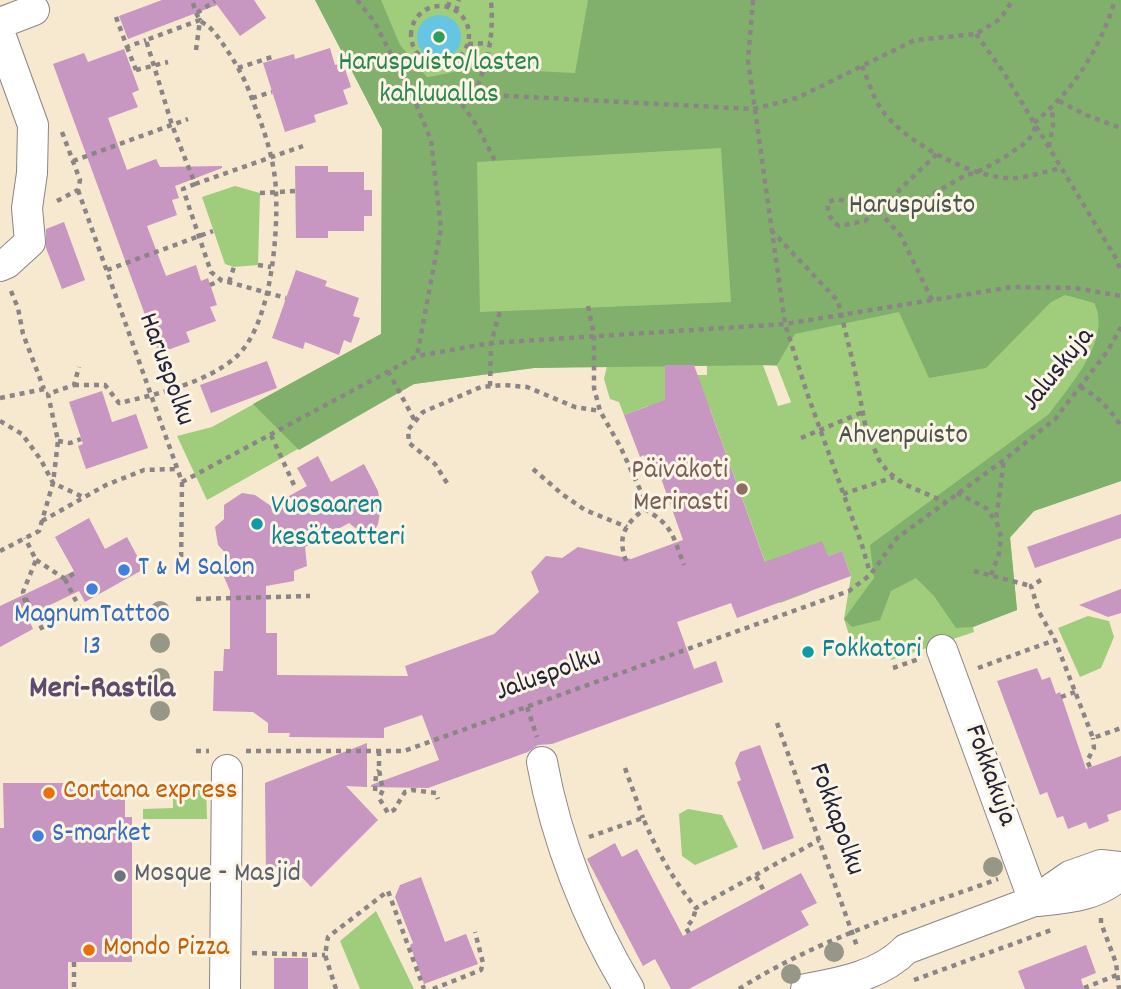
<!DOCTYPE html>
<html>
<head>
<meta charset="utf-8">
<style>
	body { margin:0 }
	canvas { display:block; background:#f7e8d0 }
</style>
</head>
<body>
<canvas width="1121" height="989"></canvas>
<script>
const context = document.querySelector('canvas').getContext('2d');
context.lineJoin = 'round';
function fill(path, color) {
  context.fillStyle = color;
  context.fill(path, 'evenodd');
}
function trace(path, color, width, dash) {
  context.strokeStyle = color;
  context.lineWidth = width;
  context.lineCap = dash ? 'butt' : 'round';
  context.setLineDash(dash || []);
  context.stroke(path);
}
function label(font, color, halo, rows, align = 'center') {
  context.font = font + ' Dekko,sans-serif';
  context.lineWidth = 6;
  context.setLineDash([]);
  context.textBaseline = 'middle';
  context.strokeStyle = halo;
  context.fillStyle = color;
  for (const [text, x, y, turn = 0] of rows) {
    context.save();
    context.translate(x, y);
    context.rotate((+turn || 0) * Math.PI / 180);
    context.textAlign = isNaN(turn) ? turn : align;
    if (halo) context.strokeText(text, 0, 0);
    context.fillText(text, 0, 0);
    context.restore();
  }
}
fill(new Path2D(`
	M315,0H1121V481L1034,511L1010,538L1017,610L973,627L974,632L891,660L889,656L851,641L844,619L851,576L842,551L828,556L809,592L780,603L710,409L650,413L648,406L624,415L619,402L610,399L604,379L607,366L534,368L414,384L207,500L177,436L212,427L381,334L382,129ZM666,365H707V375H666ZM763,365L777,366L791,402L789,403L778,406Z
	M235,186L260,193L258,265L234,267L225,264L202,197Z
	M1088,616L1109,621L1114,637L1101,668L1080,677L1058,628Z
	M206,785L207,819H143V809L173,808V786Z
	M688,809L722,815L738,847L695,865L682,856L679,814Z
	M376,911L414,989H360L340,941Z`), '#a0cd7b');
fill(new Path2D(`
	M315,0H381L400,45L427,77C445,76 479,62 494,69L575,73L588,0H1121V481L1034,511L1010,537L1017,610L973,627L956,628L934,596L916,578L891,591L880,620L852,627L844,619L874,578L870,545L1049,414C1069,387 1113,338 1094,303L1065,295L1051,302L986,368L929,378L899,312L795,334L777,365L534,368L414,384L299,450L253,404L381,334L382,129ZM721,148L731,302L480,312L477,162Z`), '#80b06b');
fill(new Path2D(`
	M417 37a22 22 0 1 1 44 0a22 22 0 1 1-44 0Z`), '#65c5e3');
fill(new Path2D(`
	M162,0H254L266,18L240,36L217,5L128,39L119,16Z
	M330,48L335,65L343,63L351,87L343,90L348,104L314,115L316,122L285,132L263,63L294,54L295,59Z
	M124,49L139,90L132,93L138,107L108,118L127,170L156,159L160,167L222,166V168L175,186L179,198L172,200L177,215L147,226L166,276L196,265L201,281L208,278L217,305L210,307L216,321L186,332L190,342L159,353L53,64L84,53L88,62Z
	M295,166H328V172H364V190H372V216H364V231H328V238H296Z
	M64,222L85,280L62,289L46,248V229Z
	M296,270L327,281L325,286L359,298L353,316L360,318L351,343L344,340L339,355L305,342L303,349L272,338Z
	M267,361L277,388L211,413L200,385Z
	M665,365H694L765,562L822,541L828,556L842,551L851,576L737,618L731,603L677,622L694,669L716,661L723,682L552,744L538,745L528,752L428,788L371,787V785L439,760L422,715L384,728V738L289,737L290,733H268V723L253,712L213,711L214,671H223L224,649H230V591L222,572L230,558L218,545L215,527L224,519V505L242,493L255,495L271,506L307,486L297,468L318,456L331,482L364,464L378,491L381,508L378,524L370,540L349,523L305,547L307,566L294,571V581L266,586V633H277V675L408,676L405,666L494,634L539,592L531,572L546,556L562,558L578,547L631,559L683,540L657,467L649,469L644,455L640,457L624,415L665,400Z
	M102,391L112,422L136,414L148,448L86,469L78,446L83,444L69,402Z
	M1121,514V538L1035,568L1027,547Z
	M89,518L105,549L127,537L144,569L85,602L79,591L27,616L33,629L0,647V606L74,571L55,537Z
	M1121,589V613L1108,617L1079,605Z
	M1037,668L1042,680L1050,677L1056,694L1060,692L1086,769L1121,756V810L1107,815L1109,821L1089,829L1086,822L1068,829L1063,816L1057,818L1047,792L1040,795L997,681Z
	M367,743V787L346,786L378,820L311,887L300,875L266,876L265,783Z
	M760,745L794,838L763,850L737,782L741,780L735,763L740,752Z
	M3,783H125V817H132V962H68V989H0V828H4Z
	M615,843L622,857L637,849L683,936L801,873L817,903L801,911L809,925L689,989H671L655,959L643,966L587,859Z
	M421,877L445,942L466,934L478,964L424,984L410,945L413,943L395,897L400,885Z
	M1086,945L1096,973L1081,979L1084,989H1025L1018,971Z
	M274,958H308V989H274Z`), '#c796c1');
const minor = new Path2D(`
	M0,23L34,10
	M0,34L33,125L32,173L27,208L30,242L7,263L0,266
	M942,650L1034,901
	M542,762C556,840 588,921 629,989
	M1038,901C1068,898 1098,896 1121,874
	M225,989L227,770
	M806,989C841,983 881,975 906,949L1034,901L1070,876L1101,865L1121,867`);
trace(minor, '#8c8586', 32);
trace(new Path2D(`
	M357,0L374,21L414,99L431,140L441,228L417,356
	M753,0L748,60L785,324L807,393L862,545L870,573
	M411 35a29 29 0 1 1 58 0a29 29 0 1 1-58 0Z
	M448,7L450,0
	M456,11L459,0
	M197,13L215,1
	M116,17L127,47L146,40
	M976,34L1004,73L1117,260L1121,273
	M468,44L490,43
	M127,47L136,70L133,72
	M196,50L200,20L146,40L172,125L195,184L303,146
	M862,66C868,80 873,97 882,110C904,142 975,180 1014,178C1030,177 1046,171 1062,168
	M238,68L272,57
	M136,70L168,62
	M474,95C488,60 494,39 491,0
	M456,96L478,127L495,161
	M252,98L272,92
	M414,99L491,95L753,109L797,98L915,40L976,34L1000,19L1013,0
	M1059,101L1086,115L1121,128
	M1034,123C1075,88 1099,51 1115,0
	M62,132L80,180L78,190
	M1049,147L1053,126L1052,107
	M73,161L188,119
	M195,184L183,189L211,272L221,280L286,298
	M78,190L182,482L181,569
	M260,193L296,191
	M57,201L78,190
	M892,201L900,189L937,154
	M771,230L838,301L855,371L866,429L879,460L888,472L904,484L945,502
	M258,265L271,267
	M107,270L213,231
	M229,282L234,267
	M210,285L221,280
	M11,291L18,308L23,334L44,389
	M932,300L901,236L877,209L865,221L839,226C830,219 827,214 828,202L837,199L877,209L892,201L908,204L924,199L964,176L979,171L1002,159L1028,141L1036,126
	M588,306L594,335V388L600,411L620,446L643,496L644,509C625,525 617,536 626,561
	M388,371L415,421
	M74,385H105L119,403C155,395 209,382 237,356C271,324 278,237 276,192C275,161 264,129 252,99C246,81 236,63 225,47C220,40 215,32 208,26C206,24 202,23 200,20C196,15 194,6 192,0
	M490,386L491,343L500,311
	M1080,387C1098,396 1110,409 1121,426
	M0,398L44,389L46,392
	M0,421L22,434L41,460L53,483L83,497
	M271,435L294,485
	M801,438L863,412
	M58,441L70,443L81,439
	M533,469L562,494L585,510L627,527
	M182,482L417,356L491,343L785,324L1012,287L1075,288L1121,296
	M447,483L435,464L409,443L408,430L423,412L481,387L504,385L527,387L575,407L600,411
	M957,493L986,508L995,520
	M843,494L894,477
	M644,509C672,524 673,536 684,565
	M42,521L106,485L144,470L177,469
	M0,551L39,531L53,483L58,441L48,394L74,385L79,367
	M36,560L65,579L75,573
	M974,571L1031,586
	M991,575L999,554L1001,537L996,520L1004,460
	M65,579L82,613
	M1041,580L1031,586L1039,612L1055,640
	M26,599L45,634
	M196,599L310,596
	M14,606L26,599L23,592L36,560L25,538
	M893,668L919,659
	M978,668L1055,640L1093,738L1121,728
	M1061,697L1075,692
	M527,707L537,737
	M777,723L858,949
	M196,751H209
	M246,751H404L849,591L870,575L897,538L1004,460L1055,419L1107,352L1121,327
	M379,751V770L383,790L379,798L388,813L394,810L405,792L412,790L436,793L438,799
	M1090,767L1087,761L1094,748L1093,738
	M625,768L643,818
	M375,791L376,774L379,770
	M589,837L643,818C657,851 673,880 696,908L819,840
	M756,876L765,893
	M1101,918V923L1116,963L1119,989
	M689,933L686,928L693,919L696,908
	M252,953L325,955
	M74,962V989
	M914,980L1054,929
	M1084,988L1117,975
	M336,989L325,955L328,937L388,891L424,989
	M433,989L481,970L483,963L475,932
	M739,989C819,938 910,911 998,879`), '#8c8586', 4.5, [5, 5]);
trace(minor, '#fff', 30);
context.fillStyle = '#979788';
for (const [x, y] of [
	[160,611],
	[160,643],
	[160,678],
	[160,711],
	[993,867],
	[834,952],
	[791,974]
]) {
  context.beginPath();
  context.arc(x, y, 10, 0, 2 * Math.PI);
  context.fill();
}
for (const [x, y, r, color] of [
	[439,37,7,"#2e9e5b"],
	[742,489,7,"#8d6e63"],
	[257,524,7,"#0f9aa8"],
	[124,570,7,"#3f7fe0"],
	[92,589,7,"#3f7fe0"],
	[808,652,7,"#0f9aa8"],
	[49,793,7,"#e8710a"],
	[38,836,7,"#3f7fe0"],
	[120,876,7,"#6b7280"],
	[89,950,7,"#e8710a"]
]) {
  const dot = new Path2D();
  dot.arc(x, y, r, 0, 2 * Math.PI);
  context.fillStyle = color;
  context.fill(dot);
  trace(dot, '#fcf5e5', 2.5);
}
label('28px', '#27864d', '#fcf5e5', [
	["Haruspuisto/lasten",439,65],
	["kahluuallas",439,97]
]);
label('28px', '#48554e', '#fcf5e5', [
	["Haruspuisto",912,208],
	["Ahvenpuisto",903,438]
]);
label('28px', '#22223b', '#fcf5e5', [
	["Haruspolku",164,370,70],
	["Jaluskuja",1060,371,-51],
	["Jaluspolku",549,677,-20],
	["Fokkakuja",988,776,70],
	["Fokkapolku",834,820,70]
]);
label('28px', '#785e54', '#fcf5e5', [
	["Päiväkoti",728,473],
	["Merirasti",728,505]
], 'right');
label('28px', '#0d838f', '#fcf5e5', [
	["Vuosaaren",271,508],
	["kesäteatteri",271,540],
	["Fokkatori",822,652]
], 'left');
label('28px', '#366cbe', '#fcf5e5', [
	["T & M Salon",138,570],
	["MagnumTattoo",92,617,"center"],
	["13",92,649,"center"],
	["S-market",52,836]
], 'left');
label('28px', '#c56008', '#fcf5e5', [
	["Cortana express",63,793],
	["Mondo Pizza",103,950]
], 'left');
label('28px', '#5b616d', '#fcf5e5', [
	["Mosque - Masjid",134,876]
], 'left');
label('bold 32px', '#5c4b6a', '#fcf5e5', [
	["Meri-Rastila",102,692]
]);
</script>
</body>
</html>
